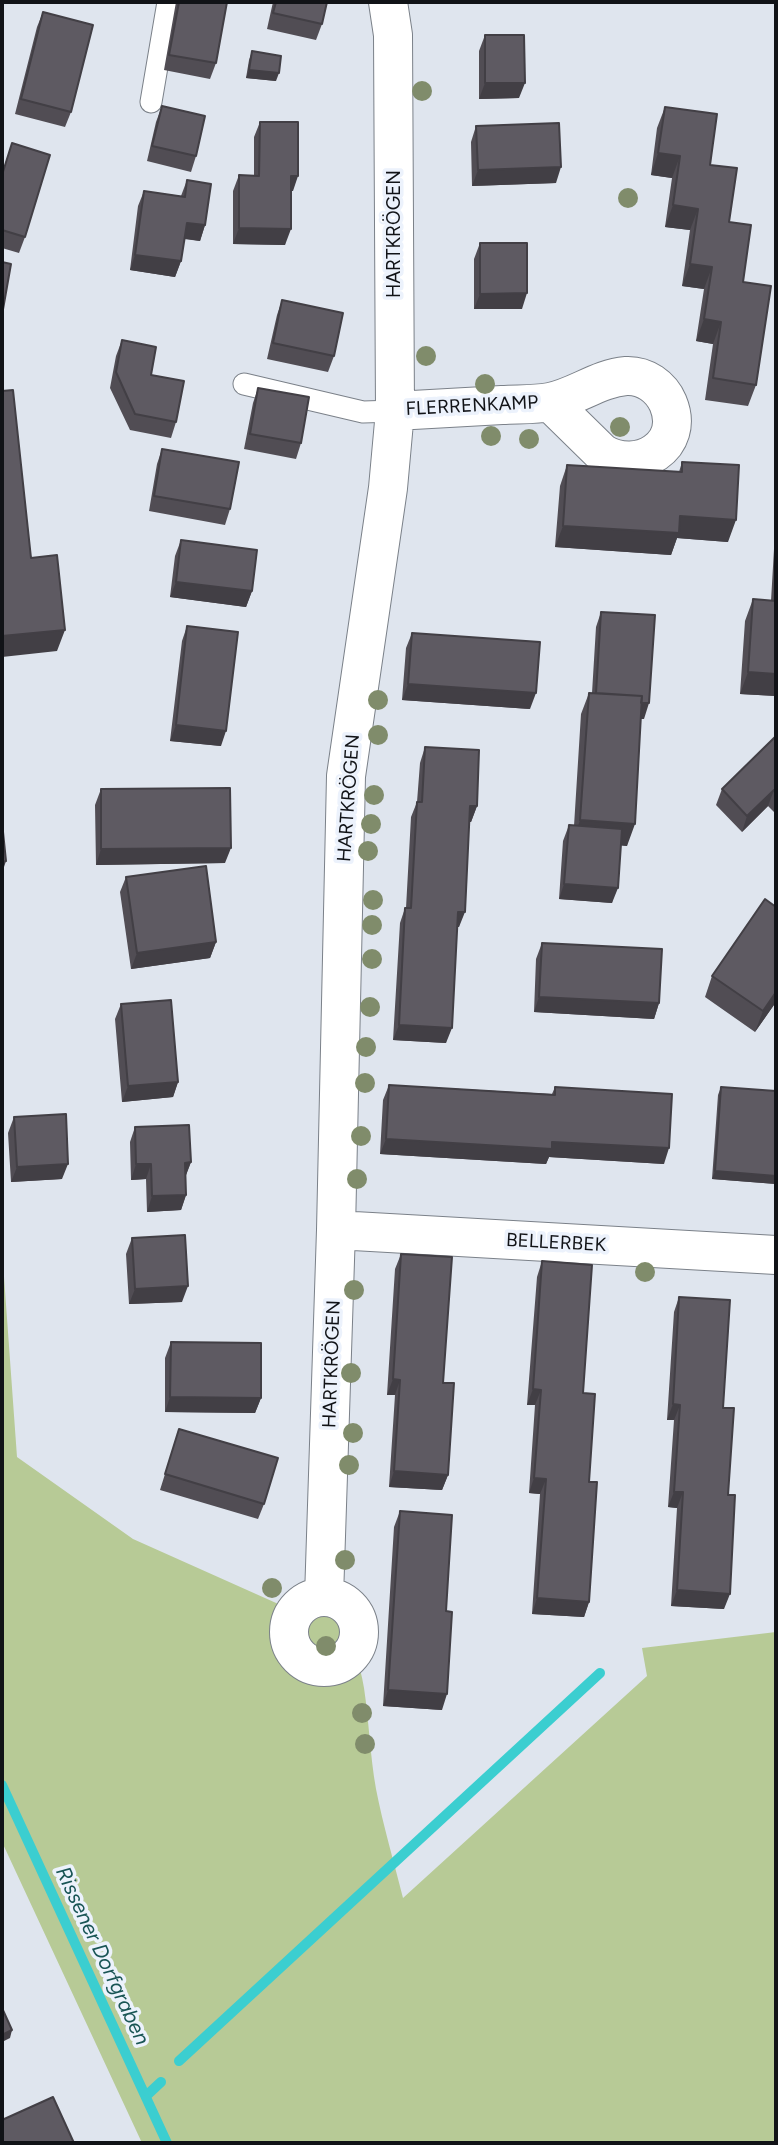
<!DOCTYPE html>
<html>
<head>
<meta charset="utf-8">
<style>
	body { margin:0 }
	#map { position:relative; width:778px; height:2145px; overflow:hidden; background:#dfe5ee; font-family:Figtree,sans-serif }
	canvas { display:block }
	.frame { position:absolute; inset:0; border:4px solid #111317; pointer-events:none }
</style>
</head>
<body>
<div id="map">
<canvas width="778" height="2145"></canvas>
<div class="frame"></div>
</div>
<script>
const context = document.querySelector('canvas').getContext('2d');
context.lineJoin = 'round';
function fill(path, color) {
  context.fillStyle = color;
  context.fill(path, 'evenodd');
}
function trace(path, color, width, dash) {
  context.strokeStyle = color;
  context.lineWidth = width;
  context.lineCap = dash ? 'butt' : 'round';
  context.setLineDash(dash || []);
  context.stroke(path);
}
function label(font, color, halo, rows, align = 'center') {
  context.font = font + ' Figtree,sans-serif';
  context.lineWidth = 7;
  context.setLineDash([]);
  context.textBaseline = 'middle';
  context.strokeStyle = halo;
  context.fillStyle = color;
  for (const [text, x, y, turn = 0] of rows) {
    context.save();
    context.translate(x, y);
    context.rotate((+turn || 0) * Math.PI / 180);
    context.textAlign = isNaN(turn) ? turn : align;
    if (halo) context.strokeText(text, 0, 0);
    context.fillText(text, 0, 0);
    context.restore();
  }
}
fill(new Path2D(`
	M2,1249L17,1457L133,1539L294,1611C313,1596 340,1590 354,1615C362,1628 355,1638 356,1651C358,1663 362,1675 364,1688C369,1721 370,1755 376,1789C383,1825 394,1862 403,1898L647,1676L642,1648L776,1632V2143H142L2,1842Z`), '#b7ca96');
trace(new Path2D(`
	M2,1785L167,2143
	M179,2061L600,1673
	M146,2096L161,2082`), '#3bced0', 10);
const service = new Path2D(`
	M151,102L168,2
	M244,384L363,412L395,411`);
const minor = new Path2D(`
	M395,411C430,409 466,407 502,405C517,404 535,405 550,402C576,397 599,378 626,376C645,375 661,387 668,403C686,446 638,475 602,453L550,402
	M336,1230L776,1255
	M324,1597L336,1230L346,776L388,488L395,411L393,35L388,2
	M289 1632a35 35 0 1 1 70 0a35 35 0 1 1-70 0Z`);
trace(service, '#7b8189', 23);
trace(minor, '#7b8189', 40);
trace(service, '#fff', 21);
trace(minor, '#fff', 38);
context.fillStyle = '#808c6b';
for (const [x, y] of [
	[422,91],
	[628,198],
	[426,356],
	[485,384],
	[620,427],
	[491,436],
	[529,439],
	[378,700],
	[378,735],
	[374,795],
	[371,824],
	[368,851],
	[373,900],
	[372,925],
	[372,959],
	[370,1007],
	[366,1047],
	[365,1083],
	[361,1136],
	[357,1179],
	[645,1272],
	[354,1290],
	[351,1373],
	[353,1433],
	[349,1465],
	[345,1560],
	[272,1588],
	[326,1646],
	[362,1713],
	[365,1744]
]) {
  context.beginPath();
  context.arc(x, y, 10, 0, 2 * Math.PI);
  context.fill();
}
fill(new Path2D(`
	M176,2H227L216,63L210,79L164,70Z
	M273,2H327L322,24L316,40L267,29Z
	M43,12L71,112L65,127L15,114L37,27Z
	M485,35L519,98L479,99V51Z
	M252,51L276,81L246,78L249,60Z
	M162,106L196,156L191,172L147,161L156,122Z
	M665,107L710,165L729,222L743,282L756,385L748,406L705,400L713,344L696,341L704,289L682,286L690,230L665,227L672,178L651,175L657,128Z
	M260,122L293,191H291L285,245L233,244V191L239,175L254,176V137Z
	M476,126L556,183L472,186L471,142Z
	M12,143L25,237L19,253L2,248V173Z
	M187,180L205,225L200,241L184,239L181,261L175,277L130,270L138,206L144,191L181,196Z
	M480,243L522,309H474V259Z
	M282,300L334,356L328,372L267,359L277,315Z
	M122,340L151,375L176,422L171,438L130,430L110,388L116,356Z
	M258,388L301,443L296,459L244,449L253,403Z
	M162,449L230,509L225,525L149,511L157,464Z
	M682,462L728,542L677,538L671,555L555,547L560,486L567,465L679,472Z
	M181,540L252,591L246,607L170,597L175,556Z
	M776,542V696L740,694L745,621L753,599L771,601L774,549Z
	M601,612L644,719H640L627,846L621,845L612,903L559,899L563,841L569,825L574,826L581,714L589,693H592L596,627Z
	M187,626L221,746L170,741L182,641Z
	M412,633L530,709L402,700L406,648Z
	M776,736V814L768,806L742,832L716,805L722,789Z
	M425,747L477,806L471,822H469L459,927H457L446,1043L393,1040L400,923L405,908H406L411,817L417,802L420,763Z
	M101,789L225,863L96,865L95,805Z
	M126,877L216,942L210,958L131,969L120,892Z
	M542,943L659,1003L654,1019L534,1012L536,959Z
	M712,976L776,1002L755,1032L705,997Z
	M121,1004L178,1082L173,1097L122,1102L115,1019Z
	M389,1085L552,1094L555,1087L664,1164L549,1157L546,1164L380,1154L383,1100Z
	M721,1087L776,1091V1184L712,1179L718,1095Z
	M14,1117L62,1179L11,1182L8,1133Z
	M135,1127L191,1162L185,1177L186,1195L181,1210L147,1212L146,1179L131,1180L130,1142Z
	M132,1238L182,1302L129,1304L126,1254Z
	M401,1254L443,1383L448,1475L442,1490L389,1487L395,1395H387L395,1269Z
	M542,1261L583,1393L589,1482V1602L584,1617L532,1614L540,1494L529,1493L535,1405H527L537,1277Z
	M679,1297L723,1408L728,1495L724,1609L671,1606L677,1508L668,1507L674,1420H667L674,1312Z
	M171,1342L261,1398L255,1413L165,1412V1358Z
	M179,1429L264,1504L258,1519L160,1490Z
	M400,1511L442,1710L383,1706L394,1527Z`), '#514d54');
fill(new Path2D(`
	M249,70L279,73L276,81L246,78Z
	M485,83H525L519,98L479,99Z
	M658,153L680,156L672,178L651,175Z
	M561,167L556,183L472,186L478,170Z
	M291,176H298L293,191H286Z
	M673,205L698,209L690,230L665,227Z
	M187,223L205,225L200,241L181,238Z
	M239,228L291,229L285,245L233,244Z
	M135,255L181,261L175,277L130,270Z
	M690,264L712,267L704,289L682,286Z
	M527,293L522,309H474L480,294Z
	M704,319L721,322L713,344L696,341Z
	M680,516L736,520L728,542L677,538L671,555L555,547L563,526Z
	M176,582L252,591L246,607L170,597Z
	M65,630L57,651L2,657V636Z
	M748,672L776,674V696L740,694Z
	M408,684L536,693L530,709L402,700Z
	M596,700L649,703L644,719L590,715Z
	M176,725L226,731L221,746L170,741Z
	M774,790L768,806L742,832L747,816Z
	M470,806H477L471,822H465Z
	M580,820L635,824L627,846L573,842Z
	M231,848L225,863L96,865L101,849Z
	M6,861L2,873V862Z
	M564,884L618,888L612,903L559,899Z
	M458,912H465L459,927H452Z
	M216,942L210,958L131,969L137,953Z
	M776,992V1002L755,1032L763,1011Z
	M539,997L659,1003L654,1019L534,1012Z
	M399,1025L452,1028L446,1043L393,1040Z
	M178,1082L173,1097L122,1102L128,1086Z
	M386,1139L552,1142L669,1148L664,1164L549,1157L546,1164L380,1154Z
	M191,1162L185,1178V1163Z
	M68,1164L62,1179L11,1182L17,1167Z
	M136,1164H151L146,1179L131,1180Z
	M715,1171L776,1176V1184L712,1179Z
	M186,1195L181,1210L147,1212L152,1196Z
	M188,1286L182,1302L129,1304L135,1289Z
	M393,1379L400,1380L395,1395H387Z
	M533,1389L541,1390L535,1405H527Z
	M170,1397L261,1398L255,1413L165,1412Z
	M673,1404L680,1405L674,1420H667Z
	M394,1471L448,1475L442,1490L389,1487Z
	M534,1478L546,1479L540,1494L529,1493Z
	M674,1492H683L677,1508L668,1507Z
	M677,1590L730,1594L724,1609L671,1606Z
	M537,1598L589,1602L584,1617L532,1614Z
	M388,1690L447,1694L442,1710L383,1706Z
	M12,2030L10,2038L2,2042V2035Z`), '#423f45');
const building = new Path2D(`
	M179,2H227L216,63L169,55Z
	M276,2H327L322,24L273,13Z
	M43,12L93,25L71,112L21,99Z
	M485,35H524L525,83H485Z
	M252,51L281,56L279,73L249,70Z
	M162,106L205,116L196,156L152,146Z
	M665,107L717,114L710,165L737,168L729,222L751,225L743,282L771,286L756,385L713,378L721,322L704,319L712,267L690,264L698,209L673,205L680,156L658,153Z
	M260,122H298V176H291V229L239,228V175L259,176Z
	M559,123L561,167L478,170L476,126Z
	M12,143L50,155L25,237L2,230V175Z
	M187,180L211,184L205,225L187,223L181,261L135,255L144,191L185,197Z
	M480,243H527V293L480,294Z
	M2,262L11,264L2,315Z
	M282,300L343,313L334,356L273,343Z
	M122,340L156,347L151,375L184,381L176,422L135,414L116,372Z
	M258,388L309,397L301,443L250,434Z
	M13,390L31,558L57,555L65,630L2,636V391Z
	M162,449L239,462L230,509L154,496Z
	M682,462L739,465L736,520L680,516L679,533L563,526L567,465L682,472Z
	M181,540L257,550L252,591L176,582Z
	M753,599L776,601V674L748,672Z
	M601,612L655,615L649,703H641L642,696L596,693Z
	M187,626L238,632L226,731L176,725Z
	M412,633L540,642L536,693L408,684Z
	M589,693L642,696L635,824L580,820Z
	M776,736V792L774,790L747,816L722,789Z
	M425,747L479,750L477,806H470L465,912H458L452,1028L399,1025L405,908H411L417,802H422Z
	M230,788L231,848L101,849V789Z
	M2,822L6,861L2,862Z
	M569,825L622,829L618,888L564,884Z
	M206,866L216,942L137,953L126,877Z
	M765,899L776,907V992L763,1011L712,976Z
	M542,943L662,949L659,1003L539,997Z
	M171,1000L178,1082L128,1086L121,1004Z
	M389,1085L555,1095V1087L672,1094L669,1148L552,1142V1149L386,1139Z
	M721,1087L776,1091V1176L715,1171Z
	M66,1114L68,1164L17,1167L14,1117Z
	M189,1125L191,1162L185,1163L186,1195L152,1196L151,1164H136L135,1127Z
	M185,1235L188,1286L135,1289L132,1238Z
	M401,1254L452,1257L443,1383H454L448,1475L394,1471L400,1380L393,1379Z
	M542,1261L592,1265L583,1393L595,1394L589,1482H597L589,1602L537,1598L546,1479L534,1478L541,1390L533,1389Z
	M679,1297L730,1300L723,1408H734L728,1495H735L730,1594L677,1590L683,1492H674L680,1405L673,1404Z
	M171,1342L261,1343V1398L170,1397Z
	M179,1429L278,1458L264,1504L165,1474Z
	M400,1511L452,1515L446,1611L452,1612L447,1694L388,1690Z
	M2,2008L12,2030L2,2035Z
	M53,2097L74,2143H2V2120Z`);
fill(building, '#5e5a62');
trace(building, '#423f45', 2);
label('19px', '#111317', '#ecf2fc', [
	["HARTKRÖGEN",394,234,-90],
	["FLERRENKAMP",472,406,-3],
	["HARTKRÖGEN",349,798,-86],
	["BELLERBEK",556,1243,3],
	["HARTKRÖGEN",332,1364,-88]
]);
label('italic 21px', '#195555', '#ecf2fc', [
	["Rissener Dorfgraben",102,1956,65]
]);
</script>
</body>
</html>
